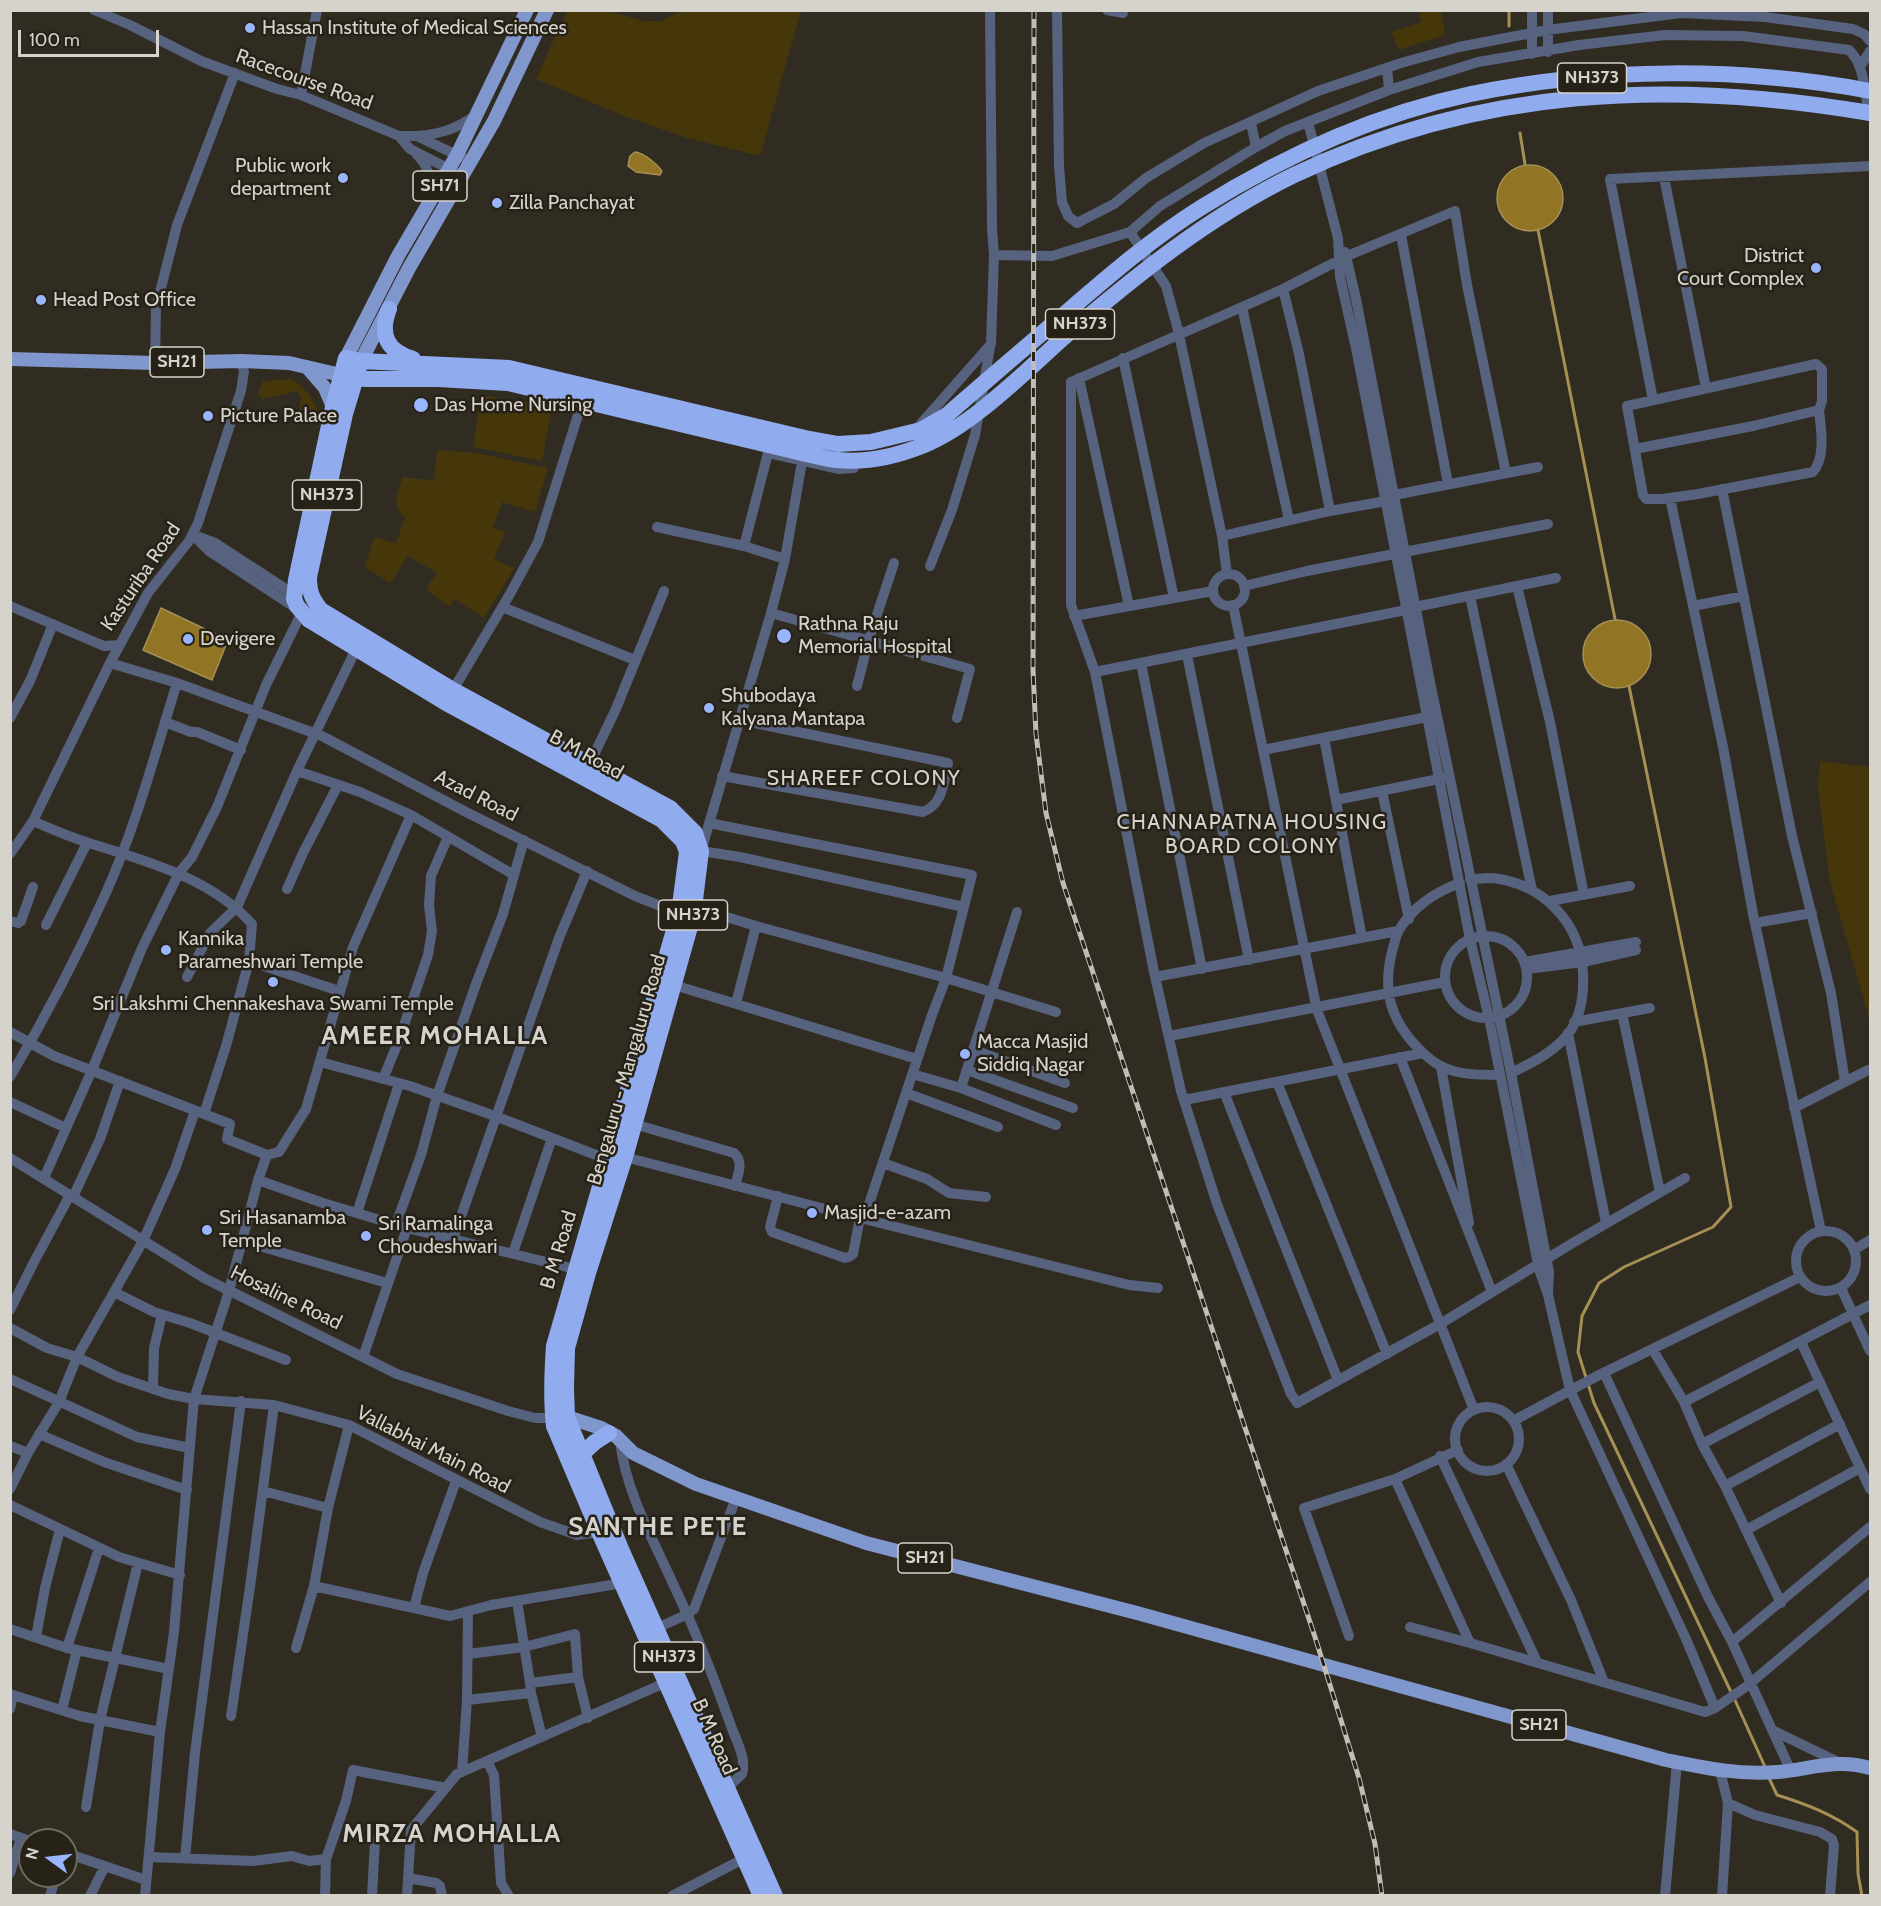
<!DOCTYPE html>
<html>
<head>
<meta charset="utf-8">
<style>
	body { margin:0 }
	#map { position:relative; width:1881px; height:1906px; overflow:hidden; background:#312c21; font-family:Cabin,sans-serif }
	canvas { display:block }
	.frame { position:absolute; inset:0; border:12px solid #d6d3cc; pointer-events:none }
	.north { position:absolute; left:18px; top:1828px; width:60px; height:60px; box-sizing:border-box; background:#272217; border:2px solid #6d695f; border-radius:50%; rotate:285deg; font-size:16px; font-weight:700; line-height:24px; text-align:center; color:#d6d3cc }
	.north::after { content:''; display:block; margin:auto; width:21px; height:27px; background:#98b5fd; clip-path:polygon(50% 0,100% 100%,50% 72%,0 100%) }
	.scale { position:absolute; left:18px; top:30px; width:141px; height:27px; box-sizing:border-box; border:3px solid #d6d3cc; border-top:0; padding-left:8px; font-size:18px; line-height:21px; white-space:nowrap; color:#d6d3cc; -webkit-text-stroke:4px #272217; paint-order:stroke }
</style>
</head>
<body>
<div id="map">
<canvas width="1881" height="1906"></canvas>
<div class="frame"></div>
<div class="north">N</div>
<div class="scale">100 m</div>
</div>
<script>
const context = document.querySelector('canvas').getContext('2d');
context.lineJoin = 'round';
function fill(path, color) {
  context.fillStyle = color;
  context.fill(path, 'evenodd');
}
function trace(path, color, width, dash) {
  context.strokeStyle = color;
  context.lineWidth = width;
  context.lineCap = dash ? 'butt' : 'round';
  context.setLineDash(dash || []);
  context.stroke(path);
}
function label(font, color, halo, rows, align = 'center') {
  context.font = font + ' Cabin,sans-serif';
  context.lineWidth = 5;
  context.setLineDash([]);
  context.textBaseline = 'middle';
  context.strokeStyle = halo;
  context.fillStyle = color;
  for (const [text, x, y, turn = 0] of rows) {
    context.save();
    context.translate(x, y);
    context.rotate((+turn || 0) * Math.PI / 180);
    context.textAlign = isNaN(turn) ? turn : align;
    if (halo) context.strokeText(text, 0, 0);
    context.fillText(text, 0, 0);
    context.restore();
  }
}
fill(new Path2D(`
	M567,11H608L644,21H662L680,11H801L760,156L687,138L624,116L536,79Z
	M1419,11H1441L1445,35L1399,50L1391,32L1421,22Z
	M292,379C305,388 313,398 319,413L299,410L301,396L297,391L262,399L258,394L263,381Z
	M481,395L552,406L542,461L473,447Z
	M437,450L477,453L548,468L535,512L502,502L493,528L505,532L494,559L514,568L484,618L455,599L450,607L429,592L427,587L437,573L408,556L390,583L365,567L374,537L396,543L405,517C390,504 398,493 403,477L434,481Z
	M1820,761L1870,767V1021L1830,882L1818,786Z`), '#46370b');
const water = new Path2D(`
	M635,152C644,153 657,164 662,171L660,175L636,172L628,166L630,156Z
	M1497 198a33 33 0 1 1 66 0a33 33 0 1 1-66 0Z
	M161,608L228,640L212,680L143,650Z
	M1583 654a34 34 0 1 1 68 0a34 34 0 1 1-68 0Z`);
fill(water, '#917424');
trace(water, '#a69056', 1.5);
trace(new Path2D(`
	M1509,10V26
	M1520,133L1525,164
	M1538,230L1615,619
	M1629,686L1705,1058L1731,1207L1713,1227L1624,1267L1599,1283L1582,1316L1578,1352L1594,1403L1731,1692
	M1734,1698L1766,1769
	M1769,1778L1777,1795C1806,1804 1832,1814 1857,1832L1858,1874L1862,1896`), '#a69056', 3);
trace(new Path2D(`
	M94,10L130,25L201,61L277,89L301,95L399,136L410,149L463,176
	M1057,10L1059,166L1062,202L1068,216L1077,223L1114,204L1146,178L1204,143L1318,91L1401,63L1459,47L1547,30L1681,13L1765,17L1853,29L1864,34L1870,41
	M1107,10L1123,13
	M1548,10V52
	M1532,54V10
	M1860,67L1870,51
	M1387,68L1389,90
	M301,95L317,10
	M1308,122L1338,238L1340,277L1357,353L1470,939L1489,1018L1539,1269L1548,1295L1570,1390L1686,1639L1715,1708L1705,1712L1470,1643L1395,1479
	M1251,123L1256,147
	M399,136H417L471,162
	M417,136C440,134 456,129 475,116
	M417,155C431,167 430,183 428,201
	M1664,177L1706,388
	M1130,232L1166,286L1178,330L1222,536L1227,574
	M1401,235L1448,484
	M1345,252L1356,299L1430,682L1511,1073L1549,1272L1548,1293
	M994,255L1052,256L1130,232L1160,206L1256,147L1285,131L1389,90L1478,62L1579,45L1665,35L1743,36L1849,50C1865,65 1864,92 1869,112
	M1283,289L1299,354L1330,511
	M1242,307L1289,520
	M1123,358L1174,598
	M155,363L156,308L177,225L235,73
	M1079,378L1129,606
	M1653,400L1610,179L1870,166
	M918,427L991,344L994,255L992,229L990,10
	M1635,449L1753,426L1819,410L1822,401V369L1816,364L1627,406L1643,495L1646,499H1662L1698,494L1813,472C1826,457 1821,429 1819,410
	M802,462L785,559L771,613L701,851L740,857L964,907
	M1506,473L1467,285L1455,211L1347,256L1283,289L1071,382V605L1095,672L1154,972L1181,1091L1217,1204L1291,1394L1297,1403L1440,1324L1576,1241L1685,1178
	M1722,489L1792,836L1831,993L1845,1082
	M1394,495L1538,467
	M1670,498L1723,747L1753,914L1821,1231
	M657,527L744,546L785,559
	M1222,536L1330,511L1386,501
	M199,537L215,543L295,595
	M744,546L768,453L838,469L854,468
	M930,566L952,510L975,435L990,347
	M1213 590a16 16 0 1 1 32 0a16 16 0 1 1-32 0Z
	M1244,586L1307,571L1548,524
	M1517,586L1550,722L1584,895
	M1470,596L1532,890
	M1233,605L1317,1010L1474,1410
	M10,606L104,646L119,645
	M1693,606L1744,596
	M502,607L635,660
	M1415,607L1556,578
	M771,613L970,669L957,718
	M1074,616L1213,591
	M1187,655L1249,960
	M110,663L177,683L322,736L466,812L635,896L679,913
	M1141,663L1202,969
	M1095,672L1406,610
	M857,686L869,639L894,563
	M453,690L510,594L538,542L578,415
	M10,718L30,681L53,624
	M165,722L191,732H197L241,750
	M1324,738L1362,938
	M1263,750L1427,717
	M589,765L615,711L664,591
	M722,776L923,812C944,803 943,783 948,763L740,720
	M1382,791L1409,919
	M1336,800L1444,778
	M411,815L514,875
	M33,821C51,829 70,837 89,843C146,861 211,878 252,924L249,961L226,1046L204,1114
	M10,854L33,821L110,663L148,593L189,541L198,523L241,391L244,372L241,361
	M1470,879C1478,879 1486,878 1493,878C1543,884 1581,923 1583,973C1584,992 1581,1014 1571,1030C1558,1050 1532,1063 1511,1073
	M1460,883C1435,892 1413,907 1399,930C1396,935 1395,942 1393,948C1382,988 1389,1019 1419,1049C1425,1055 1432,1062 1441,1066C1457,1075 1481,1075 1500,1075
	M287,889L303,853L338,785
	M1550,901L1630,886
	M694,907L756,926L946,978L1056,1012
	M10,921L18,923L21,921L33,887
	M1755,923L1812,913
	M46,925L87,843
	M1445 977a41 41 0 1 1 82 0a41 41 0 1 1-82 0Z
	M249,961L339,991
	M1525,962L1636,942
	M1527,969L1583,962L1636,950
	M187,977L210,933L237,907L297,771
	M1155,977L1398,931
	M674,985L917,1059
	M736,1003L756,926
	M1622,1013L1660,1192
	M1574,1022L1650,1008
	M10,1032L54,1056L230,1124L227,1139L267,1155L258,1180L229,1291L194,1399L174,1632L160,1732L80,1716L13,1695
	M1568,1033L1606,1223
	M1169,1036L1445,982
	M974,1050L1065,1083
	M1400,1057L1492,1292
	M320,1062L410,1086L495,1116L609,1160
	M1441,1067L1469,1223
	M967,1070L1073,1108
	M912,1074L961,1088L1056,1125
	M10,1077C45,1018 77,957 105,895C136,827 155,753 177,683
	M383,1079L399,1040L428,955L432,931L429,905L431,876L448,837
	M1277,1082L1387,1354
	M961,1088L1017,912
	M1224,1092L1338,1380
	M906,1093L998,1127
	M1184,1100L1423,1053
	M10,1102L66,1128
	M1794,1108L1868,1070
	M634,1124L734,1153C744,1162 738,1174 735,1186
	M267,1155L279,1152L306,1109L353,947L411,815L360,792L297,771L356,649
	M625,1157L864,1219L932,1015L946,978L972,875L709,823
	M10,1158L204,1278L397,1374L508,1411L535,1418H553
	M883,1163L927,1179L949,1193L986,1197
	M44,1178L92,1070L142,948L179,873L192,857L217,807L266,685L302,612L209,551L193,535
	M258,1180L323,1203L407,1228L575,1269
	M778,1196L770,1227L772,1232L845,1258L849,1257L853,1254L860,1218
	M73,1197L100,1139L120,1081
	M357,1213L399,1084
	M864,1219L1129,1285L1158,1288
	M396,1224L421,1155L437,1096L476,984L503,914L524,840
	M1796 1261a30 30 0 1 1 60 0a30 30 0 1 1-60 0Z
	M453,1239L559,938L587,871
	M242,1241L387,1283
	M1854,1250L1870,1240
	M513,1253L552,1138
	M1841,1288L1870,1351
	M114,1292L154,1312L190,1323L286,1360
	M10,1310L34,1262L70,1195
	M10,1328L47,1348L77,1357L118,1377L168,1394L194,1399L274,1405L349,1425L540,1522L577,1535L599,1532
	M1801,1342L1870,1489
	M1653,1350L1684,1402L1702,1444L1725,1486L1781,1603
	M363,1357L407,1228
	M1604,1373L1708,1597L1732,1642L1790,1769
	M10,1379L137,1437L190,1448
	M153,1388L154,1348L162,1315
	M1684,1402L1870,1305
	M1455 1439a32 32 0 1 1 64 0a32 32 0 1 1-64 0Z
	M1513,1421L1601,1374L1800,1277
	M39,1434L104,1462L187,1490
	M620,1441C626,1493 653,1539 674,1586C696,1631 714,1678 731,1726C736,1740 747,1759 742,1774L727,1788
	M1702,1444L1820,1382
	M10,1446L28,1453
	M1440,1456L1537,1662
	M1506,1464L1571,1600L1604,1682
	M1725,1486L1840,1424
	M10,1489L28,1453L59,1402L77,1357L143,1241L175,1169L195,1111
	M263,1491L328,1508L314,1586L450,1616L491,1605L623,1583
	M10,1505L119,1557L180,1575
	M328,1508L349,1425
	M1746,1530L1860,1468
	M517,1601L530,1683L578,1677L588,1718
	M414,1608L423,1573L456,1481
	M468,1611L467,1700L531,1693L530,1683
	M1410,1627L1470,1643
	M657,1628L688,1614L694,1609L736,1498
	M10,1629L67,1648L169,1669
	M1349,1636L1304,1508L1395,1479L1458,1450
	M36,1637L45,1588L60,1529
	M1732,1642L1870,1527
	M67,1648L99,1548
	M296,1648L314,1586
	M468,1654L524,1647L575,1634L578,1677
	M531,1693L542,1737
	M10,1694L13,1695L10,1709
	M1715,1708L1747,1686L1870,1582
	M62,1710L77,1650
	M231,1716L250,1587L274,1405
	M1772,1730L1838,1762
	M487,1761L494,1775L501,1883L509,1896
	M1720,1771L1728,1803L1722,1896
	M462,1772L467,1700
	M1728,1803L1755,1815L1820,1832L1832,1839L1834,1845L1830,1896
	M86,1807L100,1720L138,1563
	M10,1834L30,1841
	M66,1853L146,1880
	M149,1857L253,1861L292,1856L309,1861L326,1859L346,1801L353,1770L446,1788
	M185,1858L195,1753L241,1401
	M10,1873L21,1838
	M408,1878L436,1883L440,1886L442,1896
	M50,1896L56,1876
	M90,1896L105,1866
	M145,1896L160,1732
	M325,1896L326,1859
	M372,1896L375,1841
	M407,1896L411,1830L457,1774L667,1682
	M672,1896L745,1858
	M1665,1896L1677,1762`), '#57627e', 10);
trace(new Path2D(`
	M346,358L398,256L457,155L527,10
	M10,359L155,363L241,361L289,363L341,375
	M361,361L409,268L494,121L547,10
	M307,367L325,388L333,407
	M561,1417H567L601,1428L616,1436L633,1453L696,1484L866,1543L1137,1613L1666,1760C1705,1768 1737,1775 1778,1772C1811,1769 1837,1758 1870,1768`), '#8097ce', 14);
trace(new Path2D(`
	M389,309C379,335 387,351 413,359
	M361,361L345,414L309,577C309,592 312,599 321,610L453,690L670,808L695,833L701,851L693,916L625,1157L588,1273L567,1348L566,1388L567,1417L621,1549L775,1896
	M345,376L366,379H438L508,383L802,453C814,455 825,459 837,460C865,463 897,456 924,445C970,427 1025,372 1063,338C1135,276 1208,217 1294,175C1479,87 1671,79 1870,113
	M582,1454L595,1442L609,1433
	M761,1896L599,1532L554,1426C551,1399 552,1373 554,1346L679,913L687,852L683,841L662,820L446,703L309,620L297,606L294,599L296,580L333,407L346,358L361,361L509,368L805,438L838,444L871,442L921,430L947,415C987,380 1027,346 1068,311C1111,274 1154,237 1202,207C1284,156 1377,114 1471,94C1600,67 1742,67 1870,91`), '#90acef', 16);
const rail = new Path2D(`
	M1034,10L1033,670L1036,734L1046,813L1063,883L1315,1637L1359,1778L1375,1844L1382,1896`);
trace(rail, '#c1beb7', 5);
trace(rail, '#272217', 3, [9]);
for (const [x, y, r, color] of [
	[250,28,6,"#98b5fd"],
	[343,178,6,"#98b5fd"],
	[497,203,6,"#98b5fd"],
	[1816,268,6,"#98b5fd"],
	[41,300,6,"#98b5fd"],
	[421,405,8,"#98b5fd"],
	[208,416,6,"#98b5fd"],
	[784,636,8,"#98b5fd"],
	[188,639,6,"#98b5fd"],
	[709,708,6,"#98b5fd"],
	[166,950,6,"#98b5fd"],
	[273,982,6,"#98b5fd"],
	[965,1054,6,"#98b5fd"],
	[812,1213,6,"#98b5fd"],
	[207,1230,6,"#98b5fd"],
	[366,1236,6,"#98b5fd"]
]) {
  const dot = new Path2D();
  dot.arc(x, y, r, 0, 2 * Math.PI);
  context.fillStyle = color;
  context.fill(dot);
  trace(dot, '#272217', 2);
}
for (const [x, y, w] of [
	[1592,78,69],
	[440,186,54],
	[1080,324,69],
	[177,362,54],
	[327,495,69],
	[693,915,69],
	[925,1558,54],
	[669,1657,69],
	[1539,1725,54]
]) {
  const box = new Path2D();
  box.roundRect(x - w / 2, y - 15, w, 30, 4.5);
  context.fillStyle = '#272217';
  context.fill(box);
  trace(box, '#d6d3cc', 1.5);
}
label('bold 18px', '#d6d3cc', null, [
	["NH373",1592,78],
	["SH71",440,186],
	["NH373",1080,324],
	["SH21",177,362],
	["NH373",327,495],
	["NH373",693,915],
	["SH21",925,1558],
	["NH373",669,1657],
	["SH21",1539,1725]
]);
label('20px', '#d6d3cc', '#272217', [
	["Hassan Institute of Medical Sciences",262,28],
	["Public work",331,166,"right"],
	["department",331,189,"right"],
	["Zilla Panchayat",509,203],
	["District",1804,256,"right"],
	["Court Complex",1804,279,"right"],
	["Head Post Office",53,300],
	["Das Home Nursing",434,405],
	["Picture Palace",220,416],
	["Rathna Raju",798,624],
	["Memorial Hospital",798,647],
	["Devigere",200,639],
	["Shubodaya",721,696],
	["Kalyana Mantapa",721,719],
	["Kannika",178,939],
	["Parameshwari Temple",178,962],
	["Sri Lakshmi Chennakeshava Swami Temple",273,1004,"center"],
	["Macca Masjid",977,1042],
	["Siddiq Nagar",977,1065],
	["Masjid-e-azam",824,1213],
	["Sri Hasanamba",219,1218],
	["Temple",219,1241],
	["Sri Ramalinga",378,1224],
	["Choudeshwari",378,1247]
], 'left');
label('20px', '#d6d3cc', '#272217', [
	["Racecourse Road",304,80,20],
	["Kasturiba Road",141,577,-56],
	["B M Road",586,755,29],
	["Azad Road",476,796,27],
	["Bengaluru - Mangaluru Road",627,1070,-74],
	["B M Road",559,1250,-73],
	["Hosaline Road",286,1298,26],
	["Vallabhai Main Road",433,1450,27],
	["B M Road",714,1737,66]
]);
context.letterSpacing = '1.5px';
label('21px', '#d6d3cc', '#272217', [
	["SHAREEF COLONY",864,779],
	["CHANNAPATNA HOUSING",1252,823],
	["BOARD COLONY",1252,847]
]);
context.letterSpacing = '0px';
context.letterSpacing = '1.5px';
label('bold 26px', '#d6d3cc', '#272217', [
	["AMEER MOHALLA",435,1036],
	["SANTHE PETE",658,1527],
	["MIRZA MOHALLA",452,1834]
]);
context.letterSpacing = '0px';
</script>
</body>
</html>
